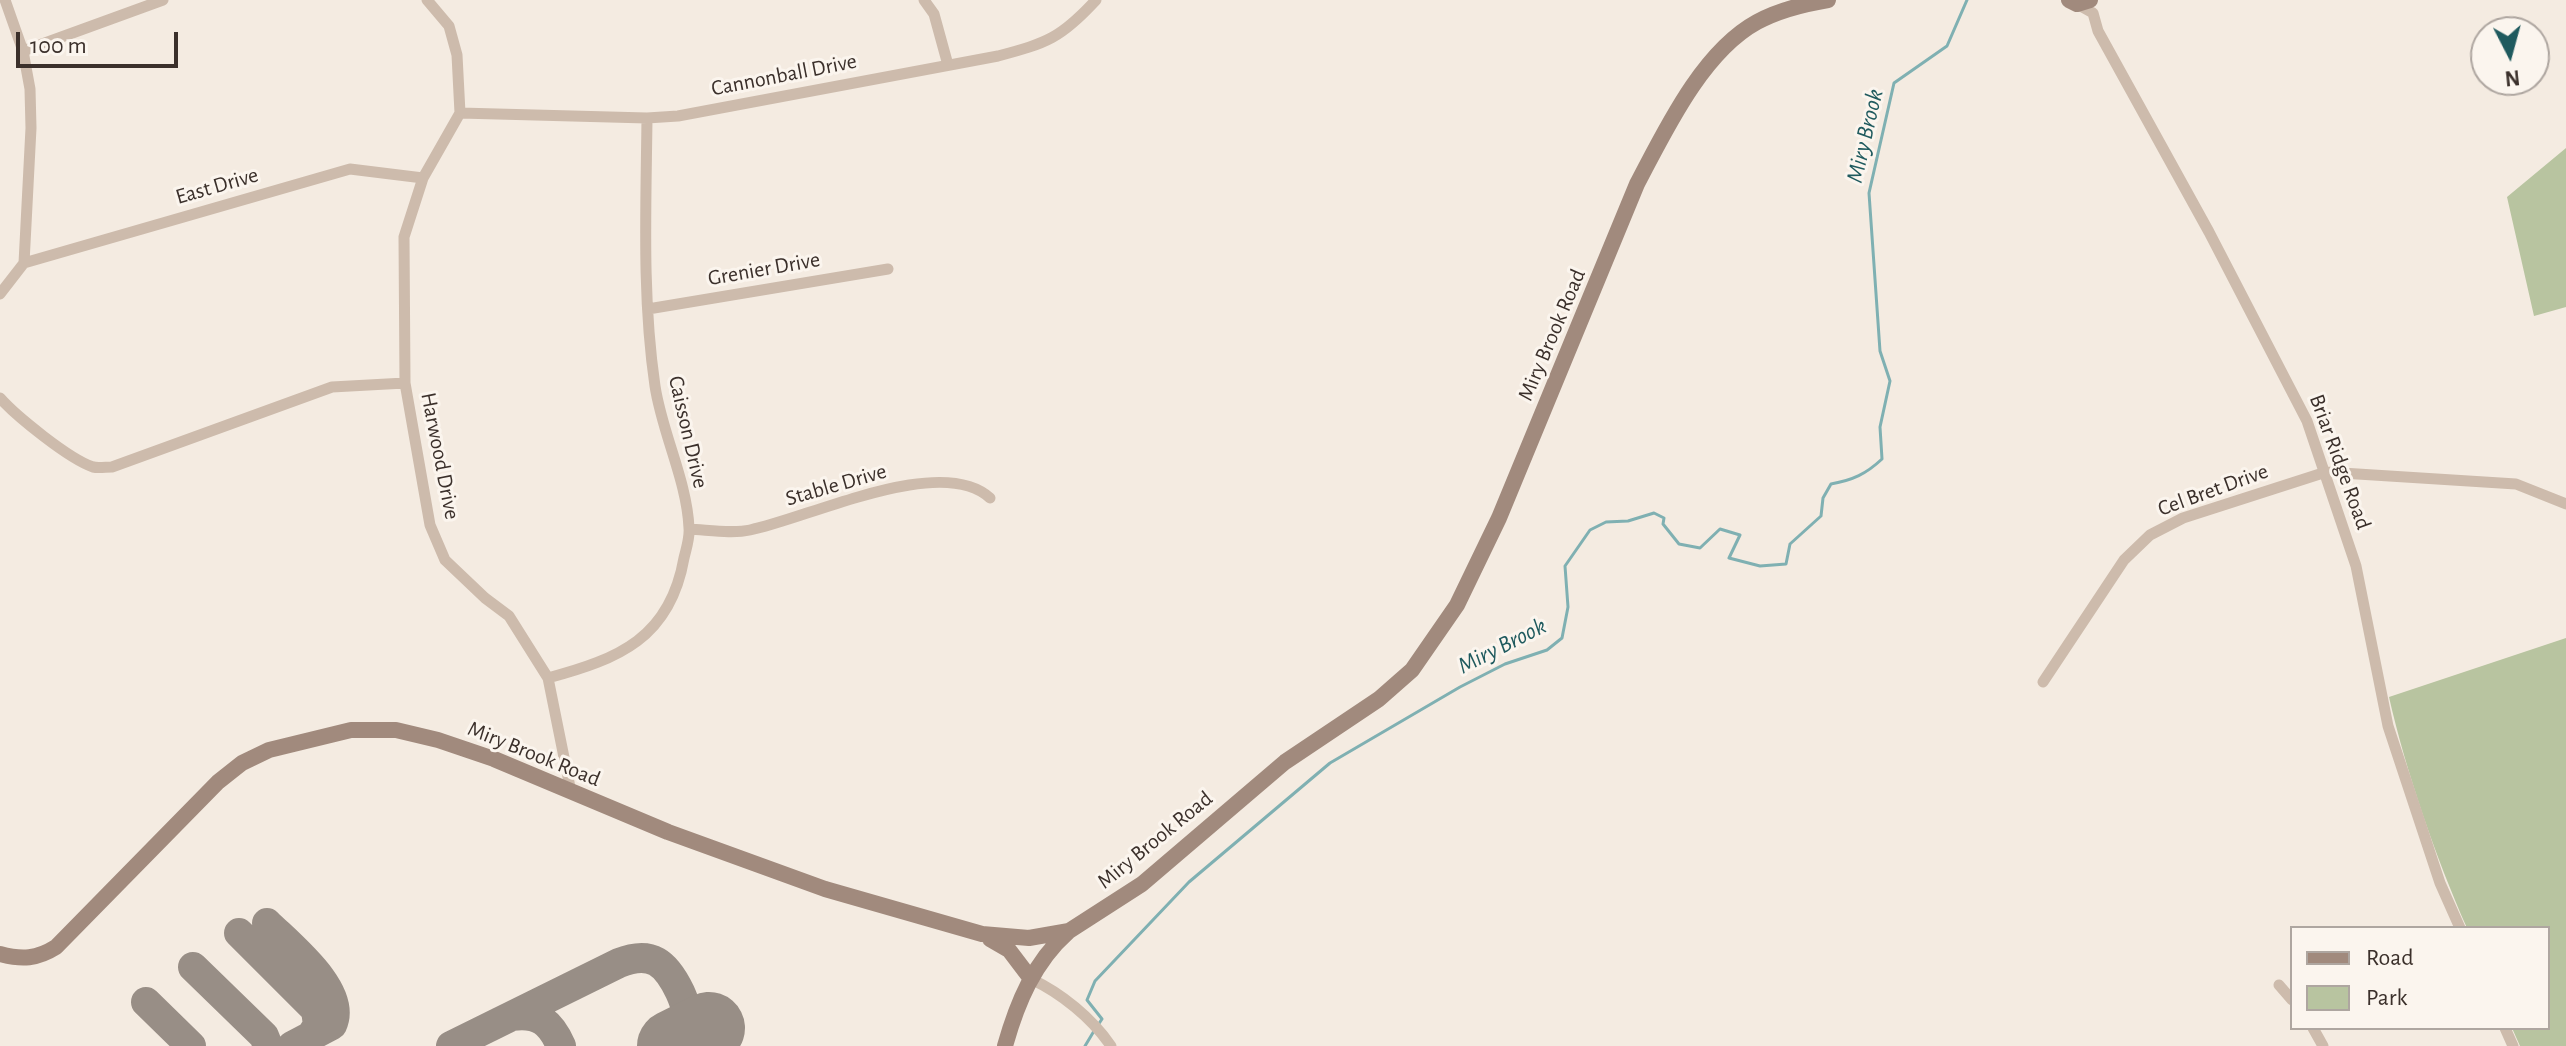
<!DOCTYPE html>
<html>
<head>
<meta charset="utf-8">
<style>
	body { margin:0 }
	#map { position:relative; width:2566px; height:1046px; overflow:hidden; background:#f4ebe1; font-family:"Alegreya Sans",sans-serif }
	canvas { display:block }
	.legend { position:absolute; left:2290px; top:926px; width:260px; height:104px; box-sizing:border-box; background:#fbf5ee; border:2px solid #aea6a0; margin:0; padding:10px 14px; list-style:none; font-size:24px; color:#3b302b }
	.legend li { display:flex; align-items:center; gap:16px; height:40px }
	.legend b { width:40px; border:2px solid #aea6a0 }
	.north { position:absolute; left:2470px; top:16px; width:80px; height:80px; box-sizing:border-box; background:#fbf5ee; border:2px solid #aea6a0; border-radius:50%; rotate:174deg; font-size:22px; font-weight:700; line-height:32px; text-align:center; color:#3b302b }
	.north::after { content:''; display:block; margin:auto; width:28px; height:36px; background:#1f5a5e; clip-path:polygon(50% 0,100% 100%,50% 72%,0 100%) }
	.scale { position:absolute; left:16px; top:32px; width:162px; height:36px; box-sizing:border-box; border:4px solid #3b302b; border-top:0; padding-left:10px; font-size:24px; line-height:28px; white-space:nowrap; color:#3b302b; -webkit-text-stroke:6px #fbf5ee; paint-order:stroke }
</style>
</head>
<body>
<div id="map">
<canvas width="2566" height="1046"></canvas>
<ul class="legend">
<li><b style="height:10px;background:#a18a7d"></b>Road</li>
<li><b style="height:22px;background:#b8c4a0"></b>Park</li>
</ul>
<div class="north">N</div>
<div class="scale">100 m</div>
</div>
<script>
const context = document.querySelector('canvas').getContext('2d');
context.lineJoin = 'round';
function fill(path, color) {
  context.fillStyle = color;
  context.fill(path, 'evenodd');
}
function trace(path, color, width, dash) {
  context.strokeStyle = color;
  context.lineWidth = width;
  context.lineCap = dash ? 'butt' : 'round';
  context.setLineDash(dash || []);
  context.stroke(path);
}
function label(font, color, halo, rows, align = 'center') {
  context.font = font + ' "Alegreya Sans",sans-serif';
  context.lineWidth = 6;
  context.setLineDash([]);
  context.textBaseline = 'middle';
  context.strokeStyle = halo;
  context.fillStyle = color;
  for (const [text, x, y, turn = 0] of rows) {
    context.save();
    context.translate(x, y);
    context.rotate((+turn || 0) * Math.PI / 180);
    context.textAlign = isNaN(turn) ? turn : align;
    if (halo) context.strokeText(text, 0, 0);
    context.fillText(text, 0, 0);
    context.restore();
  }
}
fill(new Path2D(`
	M2566,148V307L2534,316L2507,197Z
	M2566,638V1046H2520L2512,1028H2548V928H2467C2436,858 2406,772 2389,697Z`), '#b8c4a0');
trace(new Path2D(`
	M1098,1025L1102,1019L1087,1000L1095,981L1189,882L1330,763L1460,687L1505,664L1547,650L1562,638L1568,607L1565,566L1590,530L1606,522L1628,521L1654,513L1664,518L1663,524L1679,544L1700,548L1720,529L1740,535L1729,558L1760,566L1786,564L1790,544L1821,516L1823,498L1831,484C1853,480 1866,474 1882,459L1880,427L1890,381L1880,351L1869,193L1894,83L1947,46L1967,0
	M1085,1046L1094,1031`), '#7fb0b2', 3);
trace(new Path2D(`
	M267,923C289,945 348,991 332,1025L292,1046
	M239,933L316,1010L318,1025L311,1036
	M193,967L264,1036L268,1046
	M146,1002L191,1046
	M512,1016C539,1012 551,1023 561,1046
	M451,1046L619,963C652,950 666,963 680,992C685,1003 688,1012 685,1024C683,1033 677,1039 671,1046`), '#988e86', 30);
trace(new Path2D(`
	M673,1046L709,1028`), '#988e86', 72);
trace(new Path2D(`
	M924,0L934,14L948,65
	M2077,4L2093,13L2098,31L2209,232L2307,421L2356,566L2388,726L2440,883L2460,928
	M23,51L163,0
	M460,113L647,118L678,116L998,56C1047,43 1061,38 1096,0
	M24,263L350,169L423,178
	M0,294L24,263L31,128L30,89L23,51L5,0
	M648,309L888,269
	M405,383L404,237L423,178L460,113L457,55L449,26L427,0
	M0,398C16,416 69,459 93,467C98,468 106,467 112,467L332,387L405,383L430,525L445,560L485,598L509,616L548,678L571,792
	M689,529C709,530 732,534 750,530C809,518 941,453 990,498
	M548,678C619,659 670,638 684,558C686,549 690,538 689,528C687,481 662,433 655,386C642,297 646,208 647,118
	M2043,682L2124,560L2150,535L2183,518L2326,472L2516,484L2566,504
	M1031,979C1061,993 1092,1018 1111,1046
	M2279,985L2292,1000
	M2313,1028L2323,1046
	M2505,1028L2513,1046`), '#cdbbac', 11);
trace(new Path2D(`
	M2069,0L2077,4L2090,0
	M990,939L1009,950L1031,979
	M0,954C22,960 37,959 56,947L218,782L242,763L269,750L351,730H396L438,740L494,759L668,832L825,889L982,934L1029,938L1069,931L1142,884L1285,762L1379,699L1412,670L1457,605L1499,518L1637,184C1665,131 1702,52 1757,22C1779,10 1804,4 1828,0
	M1005,1046C1017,1003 1034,962 1068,932`), '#a18a7d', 16);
label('22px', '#3b302b', '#fbf5ee', [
	["Cannonball Drive",784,75,-11],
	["East Drive",217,186,-16],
	["Grenier Drive",764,269,-10],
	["Miry Brook Road",1552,335,-67],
	["Caisson Drive",688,432,77],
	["Harwood Drive",440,456,79],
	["Briar Ridge Road",2340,462,70],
	["Stable Drive",836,485,-16],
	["Cel Bret Drive",2213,490,-20],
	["Miry Brook Road",534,754,22],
	["Miry Brook Road",1155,840,-39]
]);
label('italic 24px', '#1f5a5e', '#fbf5ee', [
	["Miry Brook",1865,136,-77],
	["Miry Brook",1502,646,-27]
]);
</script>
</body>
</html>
